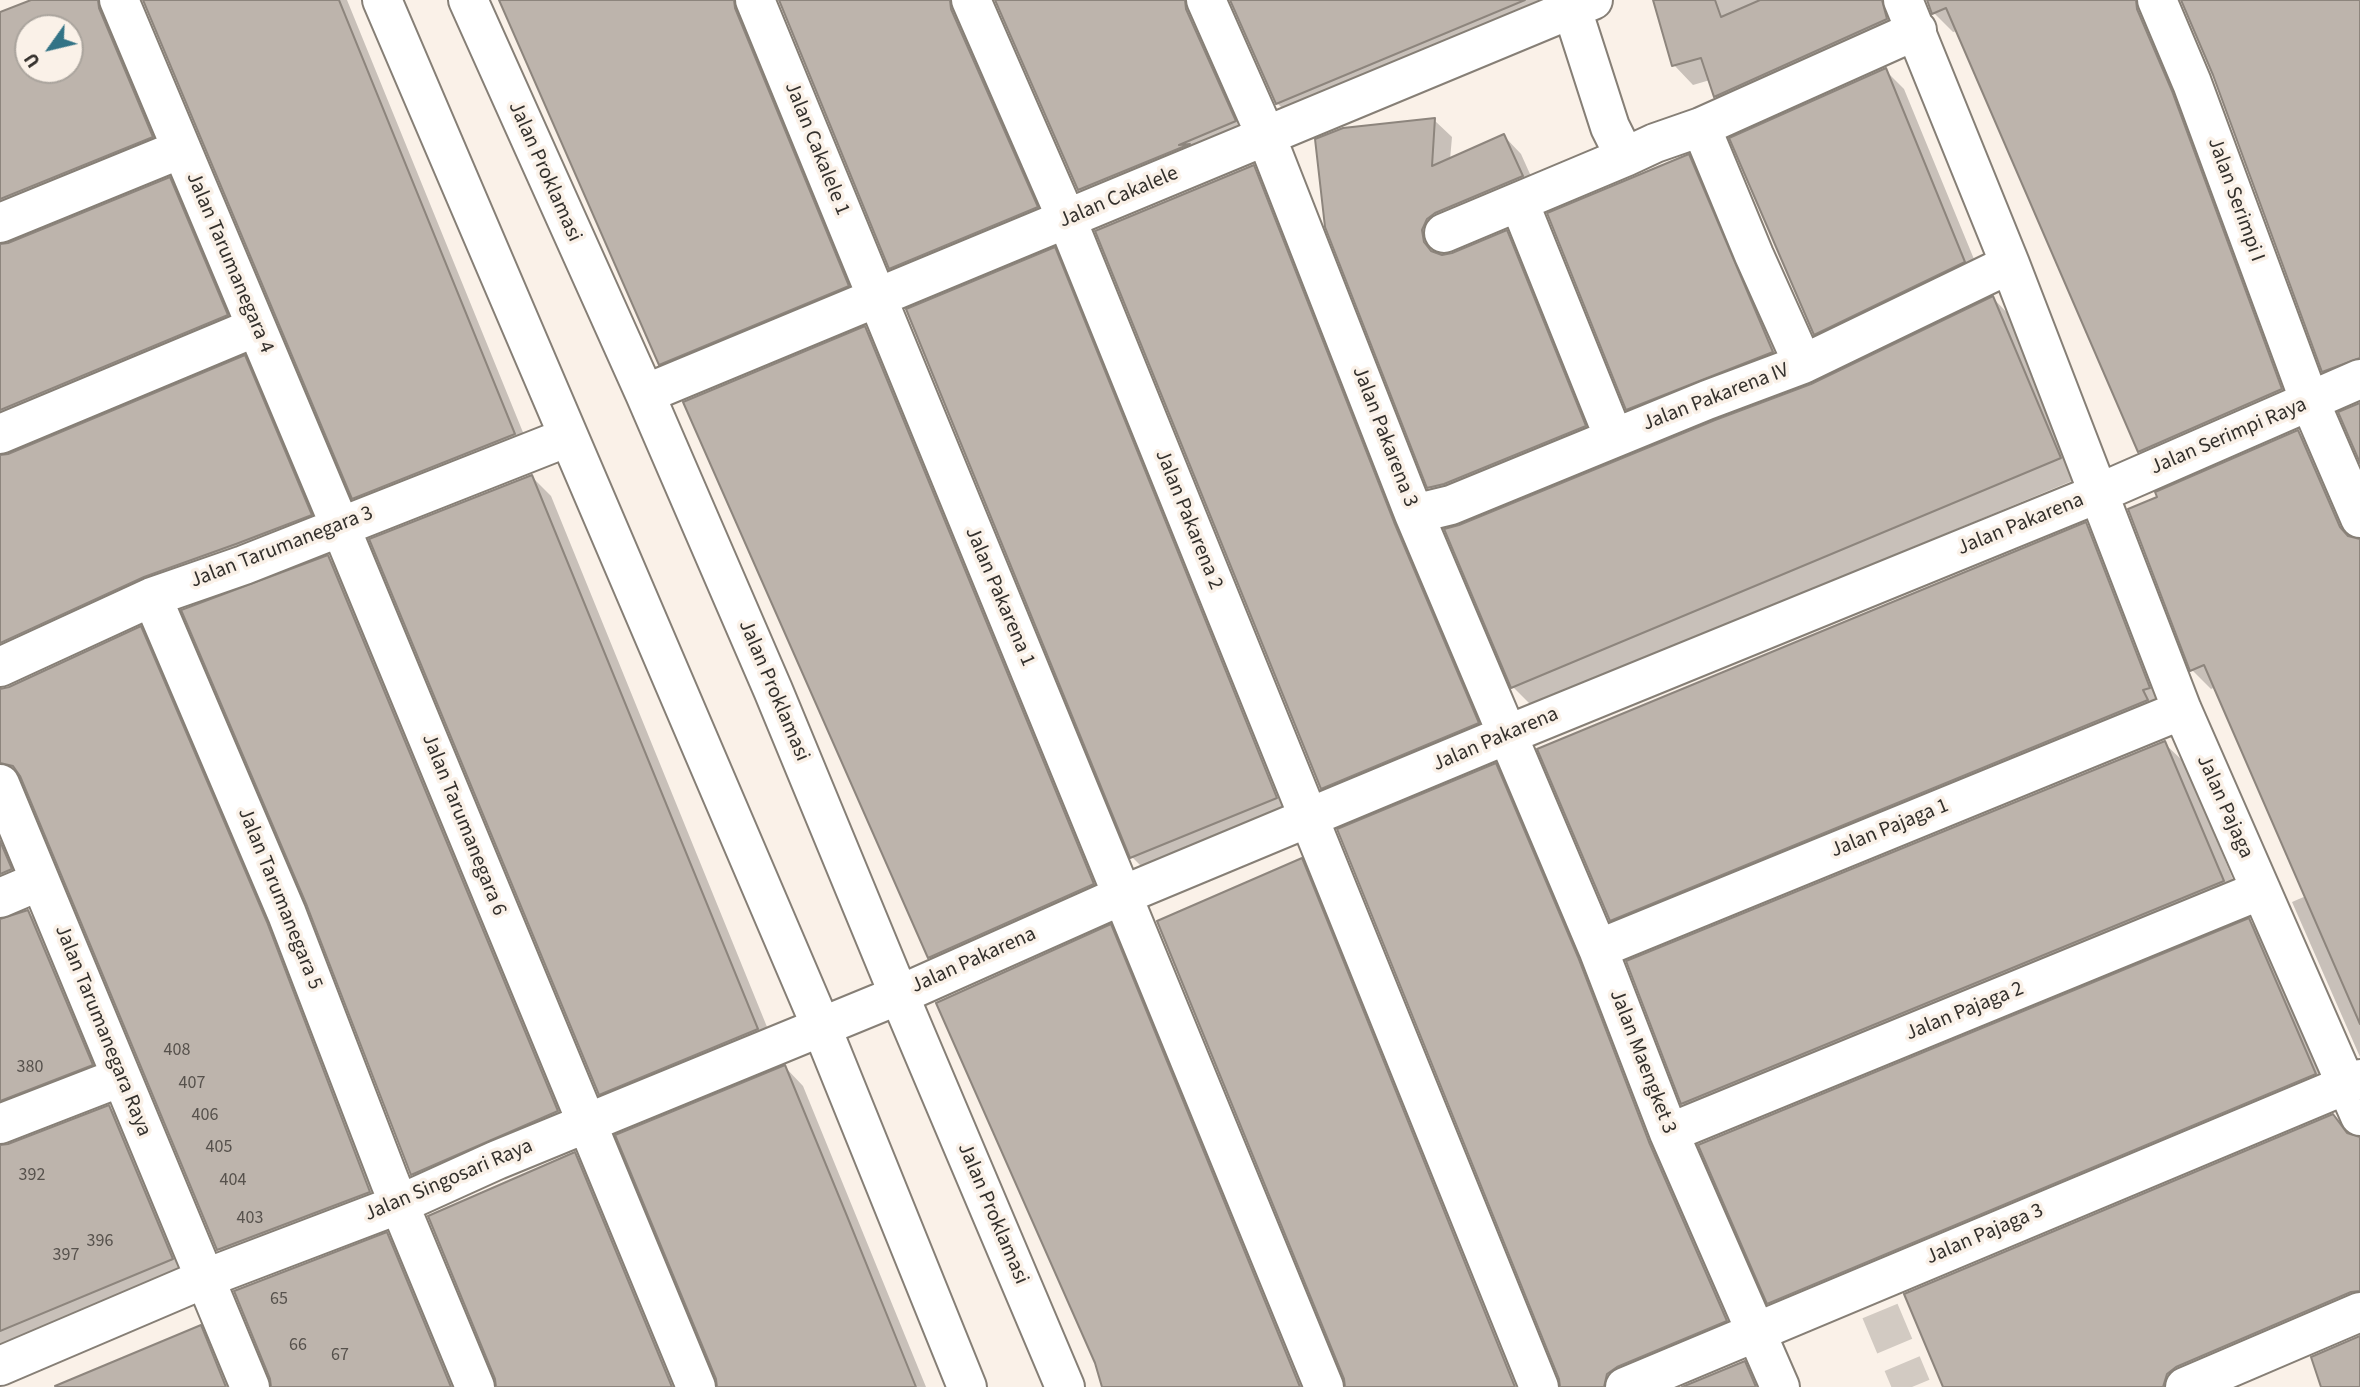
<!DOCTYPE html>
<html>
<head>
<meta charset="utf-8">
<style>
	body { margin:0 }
	#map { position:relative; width:2360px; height:1387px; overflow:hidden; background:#faf1e8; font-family:"Source Sans 3",sans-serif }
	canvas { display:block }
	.north { position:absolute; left:14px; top:14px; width:70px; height:70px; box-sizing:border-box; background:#faf1e8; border:2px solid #aaa49d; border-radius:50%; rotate:236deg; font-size:19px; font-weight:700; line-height:28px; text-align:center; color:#33302c }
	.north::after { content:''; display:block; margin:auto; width:24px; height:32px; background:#327386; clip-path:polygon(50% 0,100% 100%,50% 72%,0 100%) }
</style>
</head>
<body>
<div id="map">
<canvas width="2360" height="1387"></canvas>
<div class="north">U</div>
</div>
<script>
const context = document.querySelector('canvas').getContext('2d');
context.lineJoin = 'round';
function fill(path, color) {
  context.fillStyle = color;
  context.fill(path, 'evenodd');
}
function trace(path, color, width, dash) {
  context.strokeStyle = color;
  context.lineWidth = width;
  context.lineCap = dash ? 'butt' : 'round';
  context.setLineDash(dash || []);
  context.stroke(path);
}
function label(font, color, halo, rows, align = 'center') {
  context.font = font + ' "Source Sans 3",sans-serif';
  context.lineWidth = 7;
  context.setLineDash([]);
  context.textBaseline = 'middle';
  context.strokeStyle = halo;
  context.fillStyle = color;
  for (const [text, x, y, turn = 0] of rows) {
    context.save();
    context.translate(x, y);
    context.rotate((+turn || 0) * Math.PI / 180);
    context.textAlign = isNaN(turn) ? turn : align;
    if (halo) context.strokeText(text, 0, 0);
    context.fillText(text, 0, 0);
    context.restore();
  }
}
fill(new Path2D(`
	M36,0H124L169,154L0,227V15ZM28,28H70V70H28Z
	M145,0H347L531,452L371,515L354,498Z
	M500,0H765L867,305L680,383L660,363Z
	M781,0H981L1056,227L910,287L890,268Z
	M997,0H1216L1254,141L1099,209L1079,189Z
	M1232,0H1590L1296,122L1277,103Z
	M1655,0H1907L1900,18L1735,115L1716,96L1710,80L1693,85L1674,65Z
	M1928,0H2167L2300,409L2159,470L2140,451L1958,31L1953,32L1934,13Z
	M2183,0H2360V382L2343,390L2324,371L2214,75Z
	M1885,70L1904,89L1983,281L1834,353L1815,334Z
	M1434,120L1452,137L1450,160L1504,136L1521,154L1539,194L1439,248L1440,256L1453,255L1506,232L1524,250L1602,444L1446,505L1429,487L1327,227Z
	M1688,157L1708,176L1792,371L1647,428L1628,409Z
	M1253,167L1273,186L1497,742L1341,807L1322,788Z
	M169,179L187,197L244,332L0,438V246L9,245Z
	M1054,250L1073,269L1295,818L1151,876L1132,857Z
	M1993,298L2012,318L2079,478L1532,706L1513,687L1811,386Z
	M865,328L884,348L1112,904L949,976L929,957Z
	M244,358L261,375L328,532L0,671V457L9,456Z
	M2298,432L2317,451L2356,541H2360V1057L2292,902L2306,896L2216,687L2211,689L2192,670Z
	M532,477L551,496L776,1049L620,1113L600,1094Z
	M2086,524L2105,543L2168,707L1631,939L1611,920Z
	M328,557L347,577L576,1131L432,1193L412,1174Z
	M140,628L158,646L386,1209L236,1267L219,1249L22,779L9,781L0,788V690L9,689Z
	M2164,743L2184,762L2242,901L1702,1123L1683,1103L1628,962Z
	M1495,765L1515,785L1745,1340L1634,1387H1562Z
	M0,820L28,887L0,901Z
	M1301,860L1320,880L1526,1387H1347Z
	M28,912L45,929L109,1082L0,1128V921Z
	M2249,920L2268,940L2335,1093L1788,1322L1769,1303Z
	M1110,927L1129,946L1310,1387H1103Z
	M785,1067L803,1086L926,1387H719Z
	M109,1107L126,1124L189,1276L0,1355V1147Z
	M2334,1115L2357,1139H2360V1315L2194,1387H1945L1906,1295Z
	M575,1154L593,1172L682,1387H498Z
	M387,1234L405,1253L461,1387H273Z
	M200,1327L219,1346L236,1387H58Z
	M1744,1363L1766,1387H1686Z`), '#0003');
const building = new Path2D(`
	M31,0H98L99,8L153,137L0,199V12ZM28,28H70V70H28Z
	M143,0H339L515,434L352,499Z
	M499,0H734L735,8L849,286L659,365Z
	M779,0H950L951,9L1038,207L889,269Z
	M995,0H1185L1186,9L1236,121L1179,145L1190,144L1078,190Z
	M1230,0H1525L1276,104Z
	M1653,0H1715L1721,17L1760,0H1882L1887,19L1714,97L1701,58L1672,66Z
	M1927,0H2136L2137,9L2172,91L2282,389L2138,452L1946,8L1932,14Z
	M2181,0H2360V358L2322,372L2213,75Z
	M1886,68L1965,262L1814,335L1729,138Z
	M1435,118L1432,166L1504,134L1523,176L1435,213L1427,219L1422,230L1424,242L1431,251L1442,255L1452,253L1507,230L1586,426L1444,484L1427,488L1325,227L1315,139L1343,128Z
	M1689,154L1773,352L1626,410L1547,213Z
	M1254,165L1394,522L1479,723L1321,789L1095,231Z
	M170,177L228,315L0,410V244L8,243Z
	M1055,247L1277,798L1130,858L906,309Z
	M1993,296L2061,458L1511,688L1444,529L1459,525L1715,420L1811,384Z
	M865,326L1094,884L928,958L683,402Z
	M245,355L312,515L236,544L144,577L0,643V455L8,454Z
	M2360,403V463L2338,412Z
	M2298,430L2340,527L2348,536L2360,539V1024L2204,665L2190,671L2128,509L2157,497L2155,492Z
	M532,475L758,1029L599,1095L369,539Z
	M2086,522L2150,688L2143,690L2148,700L1610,921L1537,749Z
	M328,555L558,1111L411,1175L307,906L181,610Z
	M141,626L267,922L370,1192L217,1250L20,776L13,766L0,763V689L9,687Z
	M2165,741L2224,881L1681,1104L1626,961Z
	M1496,763L1578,957L1649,1142L1727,1321L1617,1367L1607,1374L1604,1387H1560L1559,1379L1337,829Z
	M0,841L12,869L0,874Z
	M1302,858L1515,1387H1345L1344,1379L1157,921Z
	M28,910L93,1065L0,1101V919Z
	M2249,918L2316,1074L1767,1304L1698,1145Z
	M1111,924L1300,1387H1102L1095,1363L936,1003Z
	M785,1065L847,1216L916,1387H717L716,1379L615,1135Z
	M109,1105L173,1259L0,1331V1145L8,1144Z
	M2333,1114L2347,1133L2360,1137V1291L2351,1292L2176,1367L2167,1374L2163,1387H1943L1904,1294Z
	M575,1152L672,1387H496L495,1379L428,1216Z
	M387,1232L451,1387H271L270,1379L234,1291Z
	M201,1325L226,1387H56L55,1386Z
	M2360,1336V1387H2321L2311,1357Z
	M1745,1361L1756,1387H1682Z`);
fill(building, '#bdb4ac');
trace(building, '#8d857d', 2);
trace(new Path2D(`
	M1880,1311L1912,1387`), '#d2cac2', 38, [38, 19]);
const minor = new Path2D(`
	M119,0L340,526L696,1387
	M382,0L821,1026L967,1387
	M468,0L645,394L773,690L899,995L1065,1387
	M755,0L1324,1387
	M971,0L1067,220L1539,1387
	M1206,0L1266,136L1414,514L1598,949L1669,1133L1780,1387
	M1903,0L2010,264L2182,710L2360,1116
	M2157,0L2192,83L2310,402L2360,518
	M1572,9L1610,127L1625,157L1655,143L1701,127L1917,30
	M1701,127L1754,255L1803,364
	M1519,202L1614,438
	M0,223L181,149
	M1444,233L1625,157
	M645,394L1593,0
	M0,434L256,327
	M1414,514L1451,505L1707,400L1803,364L2010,264
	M152,597L287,914L390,1182L475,1387
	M0,667L152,597L244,565L568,437
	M0,784L250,1387
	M0,898L40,881
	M1598,949L2182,710
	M0,1124L121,1077
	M1669,1133L2261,890
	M0,1366L206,1278L400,1204L497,1160L899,995L1123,895L1509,734L2097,494L2360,379
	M1625,1387L2360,1079
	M2185,1387L2360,1312`);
trace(minor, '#867f76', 42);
trace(minor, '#fff', 38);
label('18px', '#56514c', null, [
	["408",177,1051],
	["380",30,1068],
	["407",192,1084],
	["406",205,1116],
	["405",219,1148],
	["392",32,1176],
	["404",233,1181],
	["403",250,1219],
	["396",100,1242],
	["397",66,1256],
	["65",279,1300],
	["66",298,1346],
	["67",340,1356]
]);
label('21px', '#33302c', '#faf1e8', [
	["Jalan Cakalele 1",816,149,68],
	["Jalan Proklamasi",544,172,66],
	["Jalan Cakalele",1119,198,-23],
	["Jalan Serimpi I",2235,200,70],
	["Jalan Tarumanegara 4",229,263,67],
	["Jalan Pakarena IV",1716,398,-21],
	["Jalan Pakarena 3",1384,437,69],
	["Jalan Serimpi Raya",2229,437,-23],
	["Jalan Pakarena 2",1188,520,68],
	["Jalan Pakarena",2021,525,-22],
	["Jalan Tarumanegara 3",282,548,-21],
	["Jalan Pakarena 1",999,597,67],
	["Jalan Proklamasi",773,691,67],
	["Jalan Pakarena",1496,740,-23],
	["Jalan Pajaga",2224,807,66],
	["Jalan Tarumanegara 6",463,825,68],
	["Jalan Pajaga 1",1890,829,-22],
	["Jalan Tarumanegara 5",279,899,68],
	["Jalan Pakarena",974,961,-24],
	["Jalan Pajaga 2",1965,1012,-22],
	["Jalan Tarumanegara Raya",102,1031,68],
	["Jalan Maengket 3",1642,1062,69],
	["Jalan Singosari Raya",449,1181,-23],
	["Jalan Proklamasi",992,1214,67],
	["Jalan Pajaga 3",1985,1235,-23]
]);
</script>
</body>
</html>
